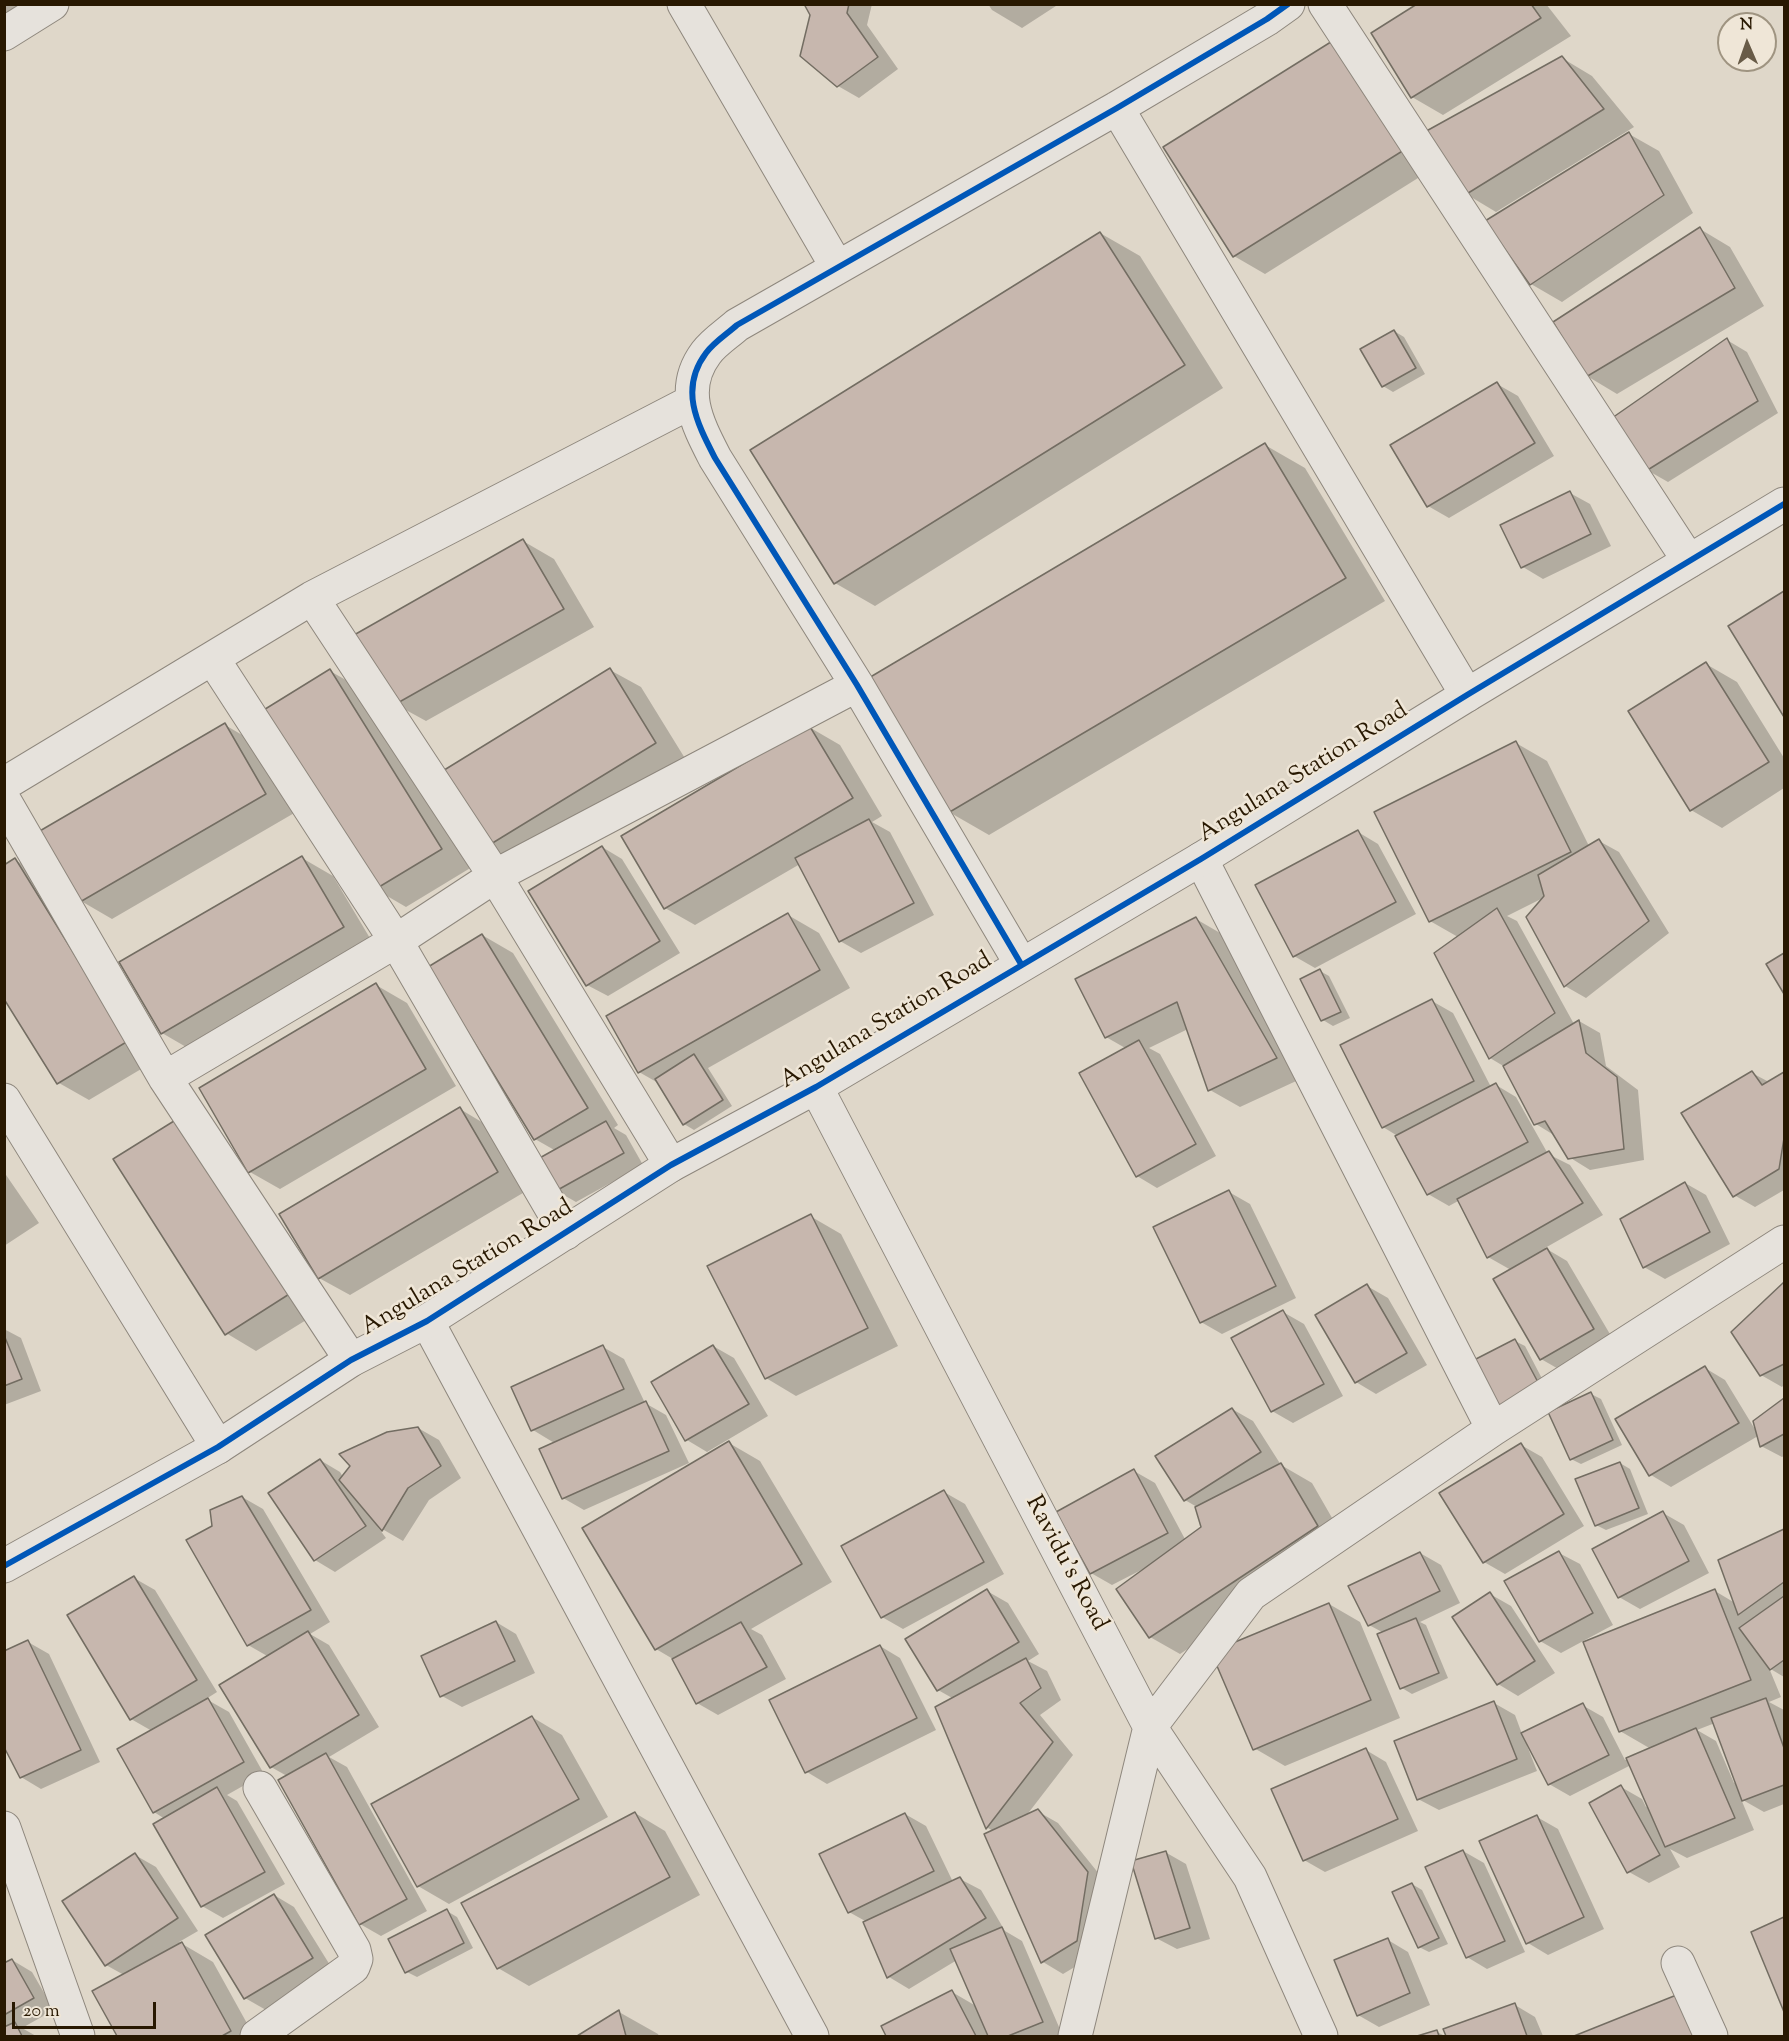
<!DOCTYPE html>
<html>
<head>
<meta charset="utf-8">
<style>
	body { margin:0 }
	#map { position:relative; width:1789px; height:2041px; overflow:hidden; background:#dfd7c9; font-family:"Sorts Mill Goudy",serif }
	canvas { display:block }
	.frame { position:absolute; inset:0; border:6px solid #281801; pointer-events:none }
	.north { position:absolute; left:1717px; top:12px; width:60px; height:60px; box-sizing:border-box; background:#efe6d7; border:2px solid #9f9481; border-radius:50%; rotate:358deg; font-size:16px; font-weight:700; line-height:24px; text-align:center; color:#281801 }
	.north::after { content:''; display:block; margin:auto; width:21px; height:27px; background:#685b47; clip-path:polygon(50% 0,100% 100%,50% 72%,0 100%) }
	.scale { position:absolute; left:12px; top:2002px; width:144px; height:27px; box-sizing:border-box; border:3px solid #281801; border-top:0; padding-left:8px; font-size:18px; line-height:21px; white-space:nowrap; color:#281801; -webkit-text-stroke:4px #efe6d7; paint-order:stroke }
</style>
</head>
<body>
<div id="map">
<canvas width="1789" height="2041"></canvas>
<div class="frame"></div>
<div class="north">N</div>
<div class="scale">20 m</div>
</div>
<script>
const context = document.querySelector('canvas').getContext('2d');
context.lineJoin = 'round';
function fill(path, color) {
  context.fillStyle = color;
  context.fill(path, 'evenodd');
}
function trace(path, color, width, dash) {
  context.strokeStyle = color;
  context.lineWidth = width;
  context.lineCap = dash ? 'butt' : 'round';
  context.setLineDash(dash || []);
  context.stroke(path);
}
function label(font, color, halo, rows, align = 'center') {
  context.font = font + ' "Sorts Mill Goudy",serif';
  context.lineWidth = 5;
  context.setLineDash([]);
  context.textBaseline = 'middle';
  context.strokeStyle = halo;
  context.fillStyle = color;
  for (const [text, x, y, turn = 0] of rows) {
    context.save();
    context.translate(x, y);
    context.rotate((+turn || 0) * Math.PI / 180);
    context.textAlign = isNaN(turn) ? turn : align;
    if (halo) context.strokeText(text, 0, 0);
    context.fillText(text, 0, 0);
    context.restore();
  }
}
fill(new Path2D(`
	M4,4H27L4,19Z
	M805,4H872L867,25L898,69L859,98L838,86L812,14Z
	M988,4H1059L1022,28L992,10Z
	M1420,4H1546L1571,36L1443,115L1412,97Z
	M1334,42L1434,168L1265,274L1234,256L1166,148Z
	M1562,58L1592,76L1634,127L1496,212L1466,194Z
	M1629,134L1659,151L1693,213L1562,302L1531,284Z
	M1700,229L1730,247L1764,306L1617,394L1587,376Z
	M1100,233L1140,256L1223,388L875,606L835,583Z
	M1394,331L1404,337L1425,374L1393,392L1383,386L1362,350Z
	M1727,340L1747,352L1778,413L1668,482L1647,470Z
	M1497,384L1518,396L1554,456L1449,518L1428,506Z
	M1265,445L1305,468L1385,601L989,835L949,812Z
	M1570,493L1590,504L1611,546L1543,579L1523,567Z
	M523,541L554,559L594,627L426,721L395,704Z
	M1784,593V714L1730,626Z
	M1706,664L1737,682L1784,758V788L1722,828L1691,810Z
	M610,670L641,687L686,760L518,863L487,845Z
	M330,671L360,688L472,867L406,907L375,889Z
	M225,725L256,743L296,812L112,919L81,901Z
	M809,727L840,745L882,816L872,822L890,832L934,915L861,953L840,941L800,864L695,925L665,908Z
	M1516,743L1547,761L1589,846L1599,841L1619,852L1669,933L1586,998L1565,986L1528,917L1545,897L1507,916L1517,921L1574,1024L1579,1021L1600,1033L1606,1066L1638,1090L1644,1160L1590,1170L1569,1157L1557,1137L1536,1124L1505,1067L1490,1058L1436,953L1458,937L1430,921Z
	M1358,832L1378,844L1416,914L1315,968L1294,956Z
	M602,847L622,859L680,953L608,996L587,985Z
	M302,858L333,876L374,945L193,1051L162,1033Z
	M15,860L46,878L158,1059L89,1100L59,1083Z
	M788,915L819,933L850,988L708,1068L732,1106L694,1130L684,1124L660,1084L639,1072Z
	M1196,919L1227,937L1307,1076L1240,1107L1210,1090L1188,1029L1149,1048L1160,1054L1216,1156L1157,1188L1137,1176L1127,1049L1106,1037Z
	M482,935L513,953L618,1125L614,1128L626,1135L643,1165L576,1202L555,1190L556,1151L535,1139L430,967Z
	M1784,954V991L1768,964Z
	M1320,971L1329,976L1350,1018L1333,1026L1323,1020Z
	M376,985L407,1003L456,1086L280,1189L250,1172Z
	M1432,1001L1453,1013L1491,1087L1496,1085L1516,1097L1548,1154L1570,1165L1603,1215L1545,1248L1567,1261L1614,1341L1562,1371L1541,1359L1511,1270L1488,1257L1460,1200L1449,1206L1428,1194L1396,1135L1383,1127Z
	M1752,1073L1769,1082L1784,1074V1190L1755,1207L1734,1195Z
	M460,1109L490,1127L528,1190L350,1295L319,1278Z
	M115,1160L324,1309L256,1351L226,1333Z
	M4,1172L39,1223L4,1246Z
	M1685,1183L1706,1195L1730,1244L1665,1279L1644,1267Z
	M1229,1192L1250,1204L1296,1298L1222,1334L1201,1322Z
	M810,1216L841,1234L898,1346L796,1396L766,1378Z
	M1784,1284V1385L1782,1387L1761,1375L1733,1332Z
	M1367,1286L1388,1298L1427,1365L1376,1394L1356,1382Z
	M1283,1312L1304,1324L1343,1396L1293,1423L1272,1411Z
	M4,1329L21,1338L41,1391L4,1405Z
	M1515,1341L1525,1346L1549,1392L1511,1412Z
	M713,1346L734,1358L768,1416L707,1452L687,1440Z
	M603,1347L624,1359L645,1403L666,1415L689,1463L584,1510L563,1498L556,1444L533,1430Z
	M1705,1368L1725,1380L1756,1431L1754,1421L1784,1400V1456L1782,1457L1761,1446L1758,1436L1671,1487L1651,1475Z
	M1591,1394L1601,1399L1622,1445L1581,1464L1571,1459Z
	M1232,1409L1253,1421L1281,1465L1312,1483L1347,1544L1180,1654L1150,1637L1147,1567L1112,1585L1091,1573L1134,1471L1155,1483L1186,1541L1203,1528L1197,1507L1185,1500Z
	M418,1428L439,1440L461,1478L429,1500L403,1541L377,1526L386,1538L335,1572L315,1560L320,1460L340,1472L343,1477Z
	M729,1443L760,1461L832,1582L751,1629L762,1635L786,1679L718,1715L697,1703L673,1659L656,1649Z
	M1521,1445L1542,1457L1584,1526L1505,1574L1484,1562Z
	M1620,1463L1630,1469L1648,1514L1606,1530L1596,1525Z
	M944,1492L965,1504L1004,1574L903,1629L882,1617Z
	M242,1497L263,1509L330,1622L310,1634L329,1645L379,1727L329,1757L347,1767L427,1911L381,1936L360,1924L287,1776L271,1767L269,1657L248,1645L214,1527Z
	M1663,1513L1684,1525L1709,1573L1640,1609L1619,1597Z
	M1784,1531V1677L1769,1668L1781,1697L1769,1702L1784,1710V1804L1764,1812L1741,1799L1754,1830L1687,1858L1670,1849L1680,1867L1649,1883L1629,1872L1621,1787L1642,1799L1646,1807L1648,1806L1631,1765L1570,1796L1549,1784L1528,1742L1526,1743L1537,1771L1439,1810L1418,1799L1494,1703L1515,1715L1522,1734L1582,1705L1603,1717L1625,1760L1651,1749L1620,1731L1715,1591L1735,1603L1720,1560ZM1715,1723L1737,1782L1734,1783L1716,1741L1697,1730Z
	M1420,1553L1441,1565L1460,1603L1420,1622L1426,1625L1448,1678L1412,1694L1402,1688L1379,1635L1384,1633L1369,1625Z
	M1559,1553L1580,1564L1613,1625L1561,1653L1540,1641Z
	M134,1578L155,1590L217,1692L206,1699L229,1712L264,1774L227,1795L237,1801L285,1884L223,1918L202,1906L165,1819L154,1812L152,1731L131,1719Z
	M987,1591L1008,1603L1039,1654L1028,1661L1047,1671L1061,1700L1040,1715L1073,1755L1026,1816L1037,1811L1058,1823L1108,1885L1098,1953L1063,1974L1043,1962L986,1835L993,1831L988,1828L937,1708L954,1699L938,1690Z
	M1490,1594L1511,1606L1555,1673L1518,1696L1498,1684Z
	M1329,1604L1360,1622L1400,1718L1285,1766L1254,1748Z
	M496,1622L516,1634L535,1673L462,1707L442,1696Z
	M28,1642L49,1654L100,1762L41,1789L21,1777Z
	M880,1646L900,1658L936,1730L827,1784L807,1772Z
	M532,1717L562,1735L608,1817L449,1904L418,1886Z
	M1366,1750L1386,1762L1418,1831L1325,1872L1304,1860Z
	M635,1813L665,1831L700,1895L529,1986L498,1968Z
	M905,1814L926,1826L953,1882L960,1879L981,1890L1005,1931L1022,1941L1062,2034L1056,2036H888L883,2027L952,1992L976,2006L957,1960L909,1989L889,1977L865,1922H867L849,1912Z
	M1537,1817L1558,1829L1604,1929L1548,1955L1528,1943Z
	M1463,1851L1484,1863L1525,1952L1487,1969L1467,1957Z
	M1165,1852L1186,1864L1210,1939L1177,1949L1156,1938Z
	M135,1855L156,1867L198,1931L179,1942L213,1962L254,2036H119L94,1991L124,1975L106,1965Z
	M1412,1884L1422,1890L1448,1944L1429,1952L1419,1947Z
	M274,1895L294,1907L333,1970L266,2010L245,1998Z
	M447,1911L457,1917L473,1948L417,1977L407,1972Z
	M1784,1919V2008L1753,1933Z
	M1388,1940L1408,1952L1430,2005L1379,2027L1358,2015Z
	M12,1960L32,1972L54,2010L22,2028L36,2036H4V1964Z
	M1679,1996L1711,2036H1578Z
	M1515,2005L1535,2017L1543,2036H1448L1445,2030Z
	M619,2012L658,2034L659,2036H580Z
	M1437,2032L1445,2036H1422Z`), '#0003');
const building = new Path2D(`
	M804,4H849L847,13L878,57L837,87L800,56L810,15Z
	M1417,4H1531L1541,18L1411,98L1371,33Z
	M1334,40L1404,150L1233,257L1163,147Z
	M1562,56L1604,109L1465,195L1421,134Z
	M1629,132L1664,195L1530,285L1485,221Z
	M1700,227L1735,288L1586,377L1553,322Z
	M1100,232L1185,365L834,584L750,450Z
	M1394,330L1416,368L1382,387L1360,349Z
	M1727,338L1758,401L1646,471L1612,418Z
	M1497,382L1535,443L1427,507L1390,445Z
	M1265,443L1346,578L948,813L867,679Z
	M1570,491L1591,534L1521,568L1500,525Z
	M523,539L564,609L394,705L354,635Z
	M1784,591V717L1728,626Z
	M1706,662L1769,762L1690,811L1628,711Z
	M610,668L656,743L486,847L441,772Z
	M330,669L442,849L374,890L262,711Z
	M225,723L266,794L80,902L38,832Z
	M809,725L853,798L664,909L621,836Z
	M1516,741L1571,852L1429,922L1374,812Z
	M869,819L914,903L839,942L795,858Z
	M1358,830L1396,902L1293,957L1255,885Z
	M1599,839L1649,921L1564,987L1526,917L1544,896L1538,875Z
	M602,846L660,941L586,986L528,891Z
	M302,856L344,927L161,1034L119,962Z
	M15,858L128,1041L57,1084L4,999V865Z
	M1497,908L1555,1013L1489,1059L1434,953Z
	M788,913L820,970L638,1073L606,1016Z
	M1196,917L1277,1058L1208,1091L1177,1002L1105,1038L1075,979Z
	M482,934L588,1108L534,1140L428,967Z
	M1784,953V994L1766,964Z
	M1320,969L1341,1012L1321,1021L1300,979Z
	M376,983L426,1069L248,1173L199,1088Z
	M1432,999L1474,1081L1382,1128L1340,1045Z
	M1579,1020L1586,1053L1617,1077L1624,1149L1568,1159L1545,1121L1534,1125L1503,1066Z
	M1139,1040L1196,1144L1136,1177L1079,1073Z
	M694,1054L723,1100L683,1125L655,1079Z
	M1752,1071L1762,1085L1784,1072V1138L1779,1169L1733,1197L1681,1113Z
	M1496,1083L1528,1142L1427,1195L1395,1136Z
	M460,1107L498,1172L318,1279L279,1214Z
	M182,1116L294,1291L225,1335L113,1159Z
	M606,1121L624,1153L554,1192L536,1160Z
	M1549,1151L1583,1203L1487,1258L1457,1199Z
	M1685,1182L1710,1232L1643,1268L1620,1219Z
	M1229,1190L1276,1286L1200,1323L1153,1227Z
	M811,1214L868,1328L765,1379L707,1266Z
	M1547,1248L1594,1329L1540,1360L1493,1279Z
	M1784,1282V1364L1760,1376L1731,1332Z
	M1367,1284L1407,1353L1355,1383L1315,1315Z
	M1283,1310L1324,1384L1271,1412L1231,1338Z
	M4,1335L22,1379L4,1386Z
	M1515,1339L1540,1386L1500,1407L1474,1360Z
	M603,1345L624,1389L531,1431L511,1387Z
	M713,1345L749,1404L685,1441L651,1382Z
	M1705,1366L1739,1423L1649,1476L1615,1419Z
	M1591,1392L1613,1440L1570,1460L1548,1412Z
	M1784,1398V1434L1760,1447L1753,1421Z
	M646,1401L669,1451L562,1499L539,1449Z
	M1232,1408L1261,1452L1184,1501L1155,1456Z
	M418,1427L441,1466L408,1488L382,1531L339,1480L350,1466L339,1454L387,1432Z
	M729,1441L802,1564L655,1650L582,1528Z
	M1521,1443L1564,1514L1483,1563L1439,1493Z
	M320,1459L366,1526L314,1561L268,1493Z
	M1620,1462L1639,1508L1595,1526L1575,1479Z
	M1281,1463L1318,1526L1149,1638L1116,1589L1201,1527L1195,1507Z
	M1134,1469L1168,1533L1090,1574L1056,1512Z
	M944,1490L984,1562L881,1618L841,1546Z
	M242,1496L311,1610L247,1646L186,1540L212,1526L210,1510Z
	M1663,1511L1689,1561L1618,1598L1592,1549Z
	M1784,1529V1582L1738,1615L1718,1560Z
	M1559,1551L1593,1613L1539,1642L1504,1581Z
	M1420,1552L1440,1591L1368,1626L1348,1586Z
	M134,1576L197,1680L130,1720L67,1615Z
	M987,1589L1019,1642L937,1691L905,1639Z
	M1715,1589L1751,1680L1619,1732L1583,1642Z
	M1490,1592L1535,1661L1497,1685L1452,1617Z
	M1784,1596V1660L1770,1670L1739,1628Z
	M1329,1603L1371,1700L1253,1750L1211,1652Z
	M1416,1618L1439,1673L1400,1689L1377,1634Z
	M496,1621L515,1661L440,1697L421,1656Z
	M741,1622L767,1667L696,1704L672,1659Z
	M308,1631L359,1715L270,1768L219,1685Z
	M28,1640L81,1750L20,1778L4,1747V1651Z
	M880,1645L917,1718L805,1773L769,1700Z
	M1026,1658L1041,1688L1020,1703L1053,1742L986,1829L935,1707Z
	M208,1698L244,1762L153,1813L117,1749Z
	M1766,1698L1784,1748V1785L1742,1801L1711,1718Z
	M1494,1701L1517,1759L1417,1800L1394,1741Z
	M1583,1703L1609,1755L1548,1785L1521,1733Z
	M532,1716L579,1799L417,1887L371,1804Z
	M1696,1728L1735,1818L1665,1847L1626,1758Z
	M1366,1748L1398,1819L1303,1861L1271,1789Z
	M326,1753L407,1899L359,1925L278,1780Z
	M1621,1785L1660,1855L1627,1873L1589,1803Z
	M217,1787L265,1872L201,1907L153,1824Z
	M1038,1809L1088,1872L1077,1941L1041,1963L984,1834Z
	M635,1812L670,1877L497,1969L461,1903Z
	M905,1813L934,1871L848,1913L819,1854Z
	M1537,1815L1584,1917L1526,1944L1479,1841Z
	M1463,1850L1505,1941L1466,1958L1425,1867Z
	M1166,1851L1190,1928L1155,1939L1131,1861Z
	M135,1853L178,1918L105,1966L62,1901Z
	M960,1877L986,1918L887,1978L863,1922Z
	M1412,1883L1439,1938L1418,1948L1392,1892Z
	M274,1894L313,1958L244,1999L205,1935Z
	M447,1909L464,1943L405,1973L388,1939Z
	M1784,1917V2012L1751,1932Z
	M1002,1927L1043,2022L1008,2036H988L950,1949Z
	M1388,1938L1410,1993L1357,2016L1334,1960Z
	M182,1942L231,2031L222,2036H117L92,1991Z
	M12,1959L34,1998L4,2015V1963Z
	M952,1990L976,2036H886L881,2026Z
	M1679,1994L1696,2036H1574Z
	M1515,2003L1527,2036H1446L1443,2029Z
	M619,2010L626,2036H577Z
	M15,2022L22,2036H4V2027Z
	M1437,2030L1439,2036H1417Z`);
fill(building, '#c7b7ae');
trace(building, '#736d62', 1.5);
const minor = new Path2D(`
	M684,4L837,267
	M1325,4L1689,561
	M4,34L52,4
	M1117,108L1467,695
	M312,598L495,876L671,1165
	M213,659L396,941L566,1233
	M4,784L312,598L691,402
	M4,800L165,1078L351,1360
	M1201,859L1493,1429
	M1021,964L857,685L715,458C697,423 679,389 706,353C714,342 727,334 737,325L1117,108L1267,19L1288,4
	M165,1078L396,941L495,876L857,685
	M816,1087L1150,1727L1250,1877L1321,2036
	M4,1100L218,1447
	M427,1321L812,2036
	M4,1828L78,2036
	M1678,1963L1711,2036
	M257,2036L353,1967L356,1959L354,1950L260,1788
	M1075,2036L1150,1727L1251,1594L1493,1429L1784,1242`);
const tertiary = new Path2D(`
	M4,1566L218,1447L351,1360L427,1321L671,1165L816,1087L1201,859L1467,695L1784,504`);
trace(minor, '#8e877d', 35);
trace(tertiary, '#8e877d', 35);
trace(minor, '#e6e2dc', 33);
trace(tertiary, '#e6e2dc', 33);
trace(new Path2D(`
	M1021,964L857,685L715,458C697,423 679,389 706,353C714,342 727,334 737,325L1117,108L1267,19L1288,4
	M4,1566L218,1447L351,1360L427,1321L671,1165L816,1087L1201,859L1467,695L1784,504`), '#0057b8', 6);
label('24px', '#281801', '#efe6d7', [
	["Angulana Station Road",1304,774,-32],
	["Angulana Station Road",887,1022,-31],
	["Angulana Station Road",468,1269,-31],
	["Ravidu's Road",1065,1564,62]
]);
</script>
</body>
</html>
